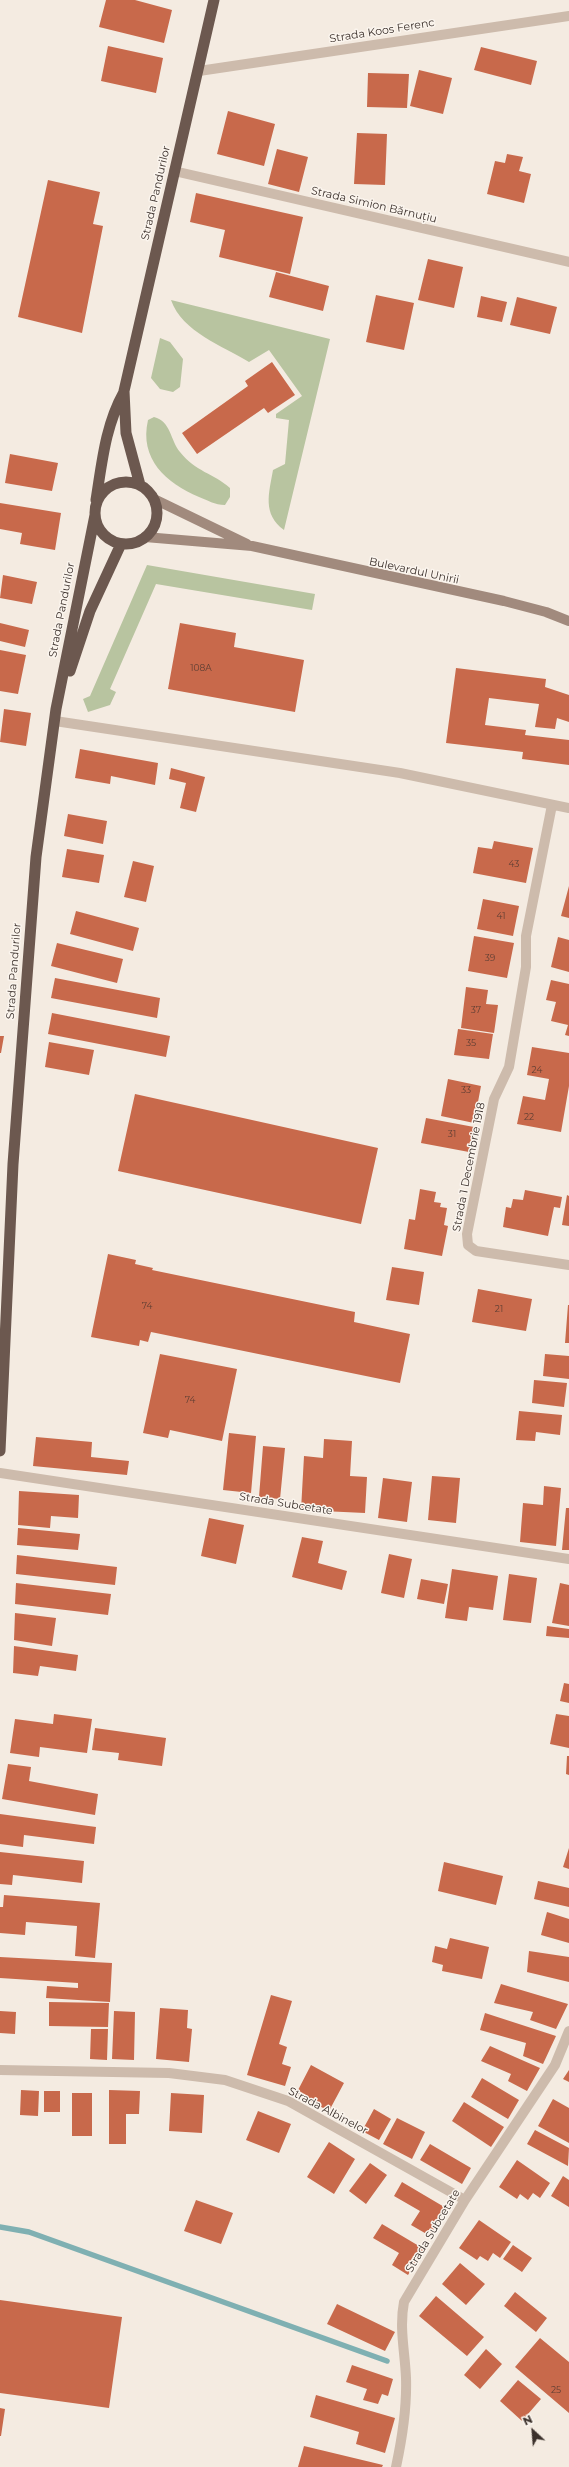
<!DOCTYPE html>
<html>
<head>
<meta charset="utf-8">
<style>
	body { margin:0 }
	#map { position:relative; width:569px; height:2467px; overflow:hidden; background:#f4ebe1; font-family:Montserrat,sans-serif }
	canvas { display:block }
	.north { position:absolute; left:513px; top:2411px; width:40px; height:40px; -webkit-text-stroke:3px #fbf5ee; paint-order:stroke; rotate:334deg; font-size:11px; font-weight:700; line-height:16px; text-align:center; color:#3b302b }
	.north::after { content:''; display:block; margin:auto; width:14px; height:18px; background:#3b302b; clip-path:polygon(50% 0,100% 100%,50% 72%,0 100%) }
</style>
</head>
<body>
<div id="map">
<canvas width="569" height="2467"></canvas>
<div class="north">N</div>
</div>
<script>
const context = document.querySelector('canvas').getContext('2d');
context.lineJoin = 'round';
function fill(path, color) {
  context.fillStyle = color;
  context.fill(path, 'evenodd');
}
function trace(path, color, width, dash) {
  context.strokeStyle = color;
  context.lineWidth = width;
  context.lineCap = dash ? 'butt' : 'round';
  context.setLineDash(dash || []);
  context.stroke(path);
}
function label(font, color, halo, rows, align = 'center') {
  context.font = font + ' Montserrat,sans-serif';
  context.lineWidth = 3;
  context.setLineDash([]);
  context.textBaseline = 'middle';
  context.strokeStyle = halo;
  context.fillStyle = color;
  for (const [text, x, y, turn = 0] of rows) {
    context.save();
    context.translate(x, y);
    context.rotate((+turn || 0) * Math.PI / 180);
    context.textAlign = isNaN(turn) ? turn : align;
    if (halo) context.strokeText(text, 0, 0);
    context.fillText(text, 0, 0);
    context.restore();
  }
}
fill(new Path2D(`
	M171,300L330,339L284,530C262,514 269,493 273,470L285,464L289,420L276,418V414L302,396L269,350L249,362C223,346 182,332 171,300Z
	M160,338L170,342L183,359L180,387L173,392L160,389L151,378Z
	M154,417C171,421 170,440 180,452C196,472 213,473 230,488V497L225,505C215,505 207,500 199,497C166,483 139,459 148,420Z
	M147,565L315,594L312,610L156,584L110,689L116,692L110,705L88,712L83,699L90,696Z`), '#b8c4a0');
trace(new Path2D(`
	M0,2227L29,2232L387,2361`), '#7fb0b2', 5.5);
fill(new Path2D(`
	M106,0H135L172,10L164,43L99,27Z
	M108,46L163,58L156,93L101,81Z
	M481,47L537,61L531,85L474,70Z
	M419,70L452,78L443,114L410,106Z
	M368,73L409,74L407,108L367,107Z
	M228,111L275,124L264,166L217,154Z
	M357,133L387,134L385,185L354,184Z
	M277,149L308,157L299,192L268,184Z
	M507,154L523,157L519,171L531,174L524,203L487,194L495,161L505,163Z
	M48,180L100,192L93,224L103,226L82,333L18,317Z
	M196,193L303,217L290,274L219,257L225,230L190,222Z
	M428,259L463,267L454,308L418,300Z
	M276,272L329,286L323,311L269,297Z
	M376,295L414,303L404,350L366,342Z
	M481,296L507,302L502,322L477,317Z
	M517,297L557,307L550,334L510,325Z
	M272,362L295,395L268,413L264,408L197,454L182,433L248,386L245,381Z
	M10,454L58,463L52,491L5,483Z
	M0,503L61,513L55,550L20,544L22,533L0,529Z
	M3,575L37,582L32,604L0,598Z
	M0,623L29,630L25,647L0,641Z
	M180,623L236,633L234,647L304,660L295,712L168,689Z
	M0,650L26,655L18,694L0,691Z
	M456,668L546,679L545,687L569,695V722L557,718L555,729L535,727L539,704L489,698L485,725L526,730L525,735L569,740V765L522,759L523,752L446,743Z
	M4,709L31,713L26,746L0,742Z
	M80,749L158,763L155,785L111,776L110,784L75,778Z
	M171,768L205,777L196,812L180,808L186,783L169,779Z
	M68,814L107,821L103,844L64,836Z
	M494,841L533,848L526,883L473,873L478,847L492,849Z
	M67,849L104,855L99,883L62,877Z
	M133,861L154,866L146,902L124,897Z
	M569,886V918L561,916Z
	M483,899L519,906L513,936L477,929Z
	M76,911L139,928L133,951L70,934Z
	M474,936L514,943L507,978L468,971Z
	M558,937L569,940V972L551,967Z
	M57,943L123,959L117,983L51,966Z
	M55,978L160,998L157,1018L51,998Z
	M551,980L569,984V1036L565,1035L568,1025L551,1021L556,1002L546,1000Z
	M466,987L488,990L486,1004L498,1005L494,1033L461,1028Z
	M52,1013L170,1036L166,1057L48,1034Z
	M458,1029L493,1034L489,1059L454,1055Z
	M0,1036H4L1,1053H0Z
	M49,1042L94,1050L89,1075L45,1067Z
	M532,1047L569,1053V1086L561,1132L517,1124L523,1096L545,1100L549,1079L527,1075Z
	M448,1079L481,1086L474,1123L441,1116Z
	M135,1094L378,1148L361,1224L118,1171Z
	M426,1118L474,1127L469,1152L421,1143Z
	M420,1189L436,1192L434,1202L441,1203L440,1207L447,1208L444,1225L448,1226L442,1256L404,1249L409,1219L415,1220Z
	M525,1190L562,1197L560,1208L554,1207L548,1236L503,1227L506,1207L511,1208L513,1199L523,1200Z
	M567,1195L569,1196V1226L562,1225Z
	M108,1254L136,1260L135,1264L153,1268L152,1270L355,1312L354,1322L410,1334L400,1383L151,1332L148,1342L140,1340L139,1346L91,1337Z
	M392,1267L424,1272L419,1305L386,1300Z
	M478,1289L532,1299L526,1331L472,1322Z
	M568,1305H569V1343H565Z
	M160,1354L237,1369L222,1441L170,1430L168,1438L143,1433Z
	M545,1354L569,1356V1379L543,1376Z
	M534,1380L567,1383L564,1407L532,1403Z
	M519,1411L562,1415L560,1435L536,1432L535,1441L516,1440Z
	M229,1433L256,1436L251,1493L223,1490Z
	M36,1437L92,1442L91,1457L129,1461L127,1475L33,1466Z
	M324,1439L352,1441L350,1476L367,1477L365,1513L301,1510L304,1456L323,1458Z
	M263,1446L285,1448L280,1499L259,1497Z
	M432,1476L460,1478L456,1523L428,1520Z
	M383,1478L412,1482L407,1522L378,1518Z
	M544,1486L561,1488L556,1546L520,1542L523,1503L543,1505Z
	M19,1491L79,1495L78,1518L51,1516L50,1528L18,1525Z
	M566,1508H569V1550H562Z
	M209,1518L244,1525L236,1564L201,1556Z
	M18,1528L80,1534L78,1550L17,1545Z
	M302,1537L323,1541L318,1563L347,1571L342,1590L292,1577Z
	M389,1554L412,1559L404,1598L381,1593Z
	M17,1555L117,1567L115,1585L16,1574Z
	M452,1569L498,1576L493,1610L469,1607L467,1621L445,1618Z
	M509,1574L537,1578L531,1623L503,1620Z
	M421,1579L448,1584L444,1604L417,1599Z
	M16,1583L111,1594L108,1615L15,1604Z
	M560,1583L569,1585V1626L552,1623Z
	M15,1613L56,1618L52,1646L14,1640Z
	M547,1626L569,1629V1638L546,1636Z
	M14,1646L78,1655L76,1671L40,1666L38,1676L13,1673Z
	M564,1683L569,1684V1703L560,1701Z
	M54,1714L92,1719L87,1753L40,1747L39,1757L10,1753L15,1719L53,1724Z
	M556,1714L569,1716V1748L550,1744Z
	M95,1728L166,1738L162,1766L118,1760L119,1753L92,1750Z
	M567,1756H569V1775L566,1774Z
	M8,1764L31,1767L29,1781L98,1794L95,1815L2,1799Z
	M0,1814L96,1827L94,1844L24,1835L23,1847L0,1844Z
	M569,1848V1869L563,1867Z
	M0,1852L84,1861L82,1883L13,1875L12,1885L0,1884Z
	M444,1862L503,1876L496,1905L438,1891Z
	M538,1881L569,1888V1907L534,1899Z
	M4,1895L100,1903L95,1958L75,1956L77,1926L26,1922L25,1935L0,1933V1907H3Z
	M547,1912L569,1919V1943L541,1935Z
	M450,1938L489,1947L482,1979L442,1971L443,1965L432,1962L435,1946L447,1949Z
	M529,1951L569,1957V1982L527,1972Z
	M0,1957L112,1963L110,2002L46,1998L47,1986L78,1988V1983L0,1978Z
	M501,1984L568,2004L556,2029L530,2020L533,2012L494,2003Z
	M271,1995L292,2001L279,2044L287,2047L282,2064L291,2067L285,2086L247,2075Z
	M49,2002L109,2003L108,2027L49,2026Z
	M160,2008L188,2010L187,2028L192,2029L189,2062L156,2059Z
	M0,2011L16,2012L15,2034L0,2033Z
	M114,2011L135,2012L134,2060L112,2059Z
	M485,2013L556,2036L543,2064L523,2056L526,2043L480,2030Z
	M91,2029H108L107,2060L90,2059Z
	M490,2046L540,2068L527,2091L508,2081L511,2074L481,2061Z
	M311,2065L344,2083L329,2111L296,2094Z
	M569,2070V2082L563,2079Z
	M482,2078L519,2100L508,2119L471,2097Z
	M21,2090L39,2091L38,2116L20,2115Z
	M109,2090L140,2091L139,2114H126V2144H109Z
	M44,2091H60V2112H44Z
	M72,2093H92V2136H72Z
	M171,2093L204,2095L202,2133L169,2131Z
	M553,2099L569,2108V2143L538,2126Z
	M464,2102L504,2127L491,2147L452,2121Z
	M374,2109L391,2119L379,2140L362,2131Z
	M258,2111L291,2124L279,2153L246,2140Z
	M397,2118L425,2132L412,2159L383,2144Z
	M535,2130L569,2148L568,2166L527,2144Z
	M329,2142L355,2159L334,2194L307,2177Z
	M430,2144L471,2168L462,2184L420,2160Z
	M517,2160L550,2183L540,2198L533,2193L528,2200L520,2194L517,2199L499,2187Z
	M370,2163L387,2175L366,2204L349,2191Z
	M563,2176L569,2180V2207L551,2196Z
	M402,2182L446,2208L430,2236L411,2225L420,2211L394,2196Z
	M196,2200L233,2213L221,2244L184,2231Z
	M479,2220L511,2242L500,2258L493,2253L488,2261L480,2256L477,2260L459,2248Z
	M382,2224L424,2249L408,2275L392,2265L399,2253L373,2238Z
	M513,2245L532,2258L522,2272L503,2259Z
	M460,2263L485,2284L466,2305L442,2284Z
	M515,2292L547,2318L536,2332L504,2306Z
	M436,2296L484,2337L467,2356L419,2316Z
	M0,2300L122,2317L109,2408L0,2393Z
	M337,2304L395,2332L385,2351L327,2324Z
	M540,2338L569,2362V2413L515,2367Z
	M486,2349L502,2364L480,2389L464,2375Z
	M352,2365L393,2379L388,2396L382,2394L378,2404L363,2400L367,2389L346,2382Z
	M518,2380L541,2399L522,2421L500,2401Z
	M316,2395L395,2418L385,2453L356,2444L359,2432L310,2417Z
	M0,2408L5,2409L1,2436H0Z
	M304,2446L383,2465L382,2467H298Z`), '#c8694b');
trace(new Path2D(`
	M199,71L569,16
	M174,171L569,262
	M55,721L400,773L569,808
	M552,805L526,936V967L509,1067L494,1099L467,1234L468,1245L476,1251L569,1265
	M0,1473L569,1559
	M0,2070L169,2073L225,2080L288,2101L465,2200
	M396,2467C402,2439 407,2407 406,2378C405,2352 399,2328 404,2302L465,2200L555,2065L569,2031`), '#cdbbac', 10);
trace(new Path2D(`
	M154,499L247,544
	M145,537L252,546L504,601L546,612L569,621`), '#a18a7d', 10);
trace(new Path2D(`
	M95 513a31 31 0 1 1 62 0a31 31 0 1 1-62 0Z
	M140,485L126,433L124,391L214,0
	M96,500C102,463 105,426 124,392
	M70,671L90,611L121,544
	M0,1451L13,1164L36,857L56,709L95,515`), '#6c584f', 11);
label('9px', '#5e3e33', null, [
	["108A",201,668],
	["43",514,864],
	["41",501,916],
	["39",490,958],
	["37",476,1010],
	["35",471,1043],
	["24",537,1070],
	["33",466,1090],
	["22",529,1117],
	["31",452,1134],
	["74",147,1306],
	["21",499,1309],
	["74",190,1400],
	["25",556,2390]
]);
label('11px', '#3b302b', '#fbf5ee', [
	["Strada Koos Ferenc",382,31,-9],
	["Strada Pandurilor",156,193,-77],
	["Strada Simion Bărnuțiu",374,205,13],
	["Bulevardul Unirii",414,571,12],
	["Strada Pandurilor",62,610,-79],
	["Strada Pandurilor",14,971,-86],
	["Strada 1 Decembrie 1918",469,1167,-79],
	["Strada Subcetate",286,1504,9],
	["Strada Albinelor",328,2111,28],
	["Strada Subcetate",433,2231,-59]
]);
</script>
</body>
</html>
